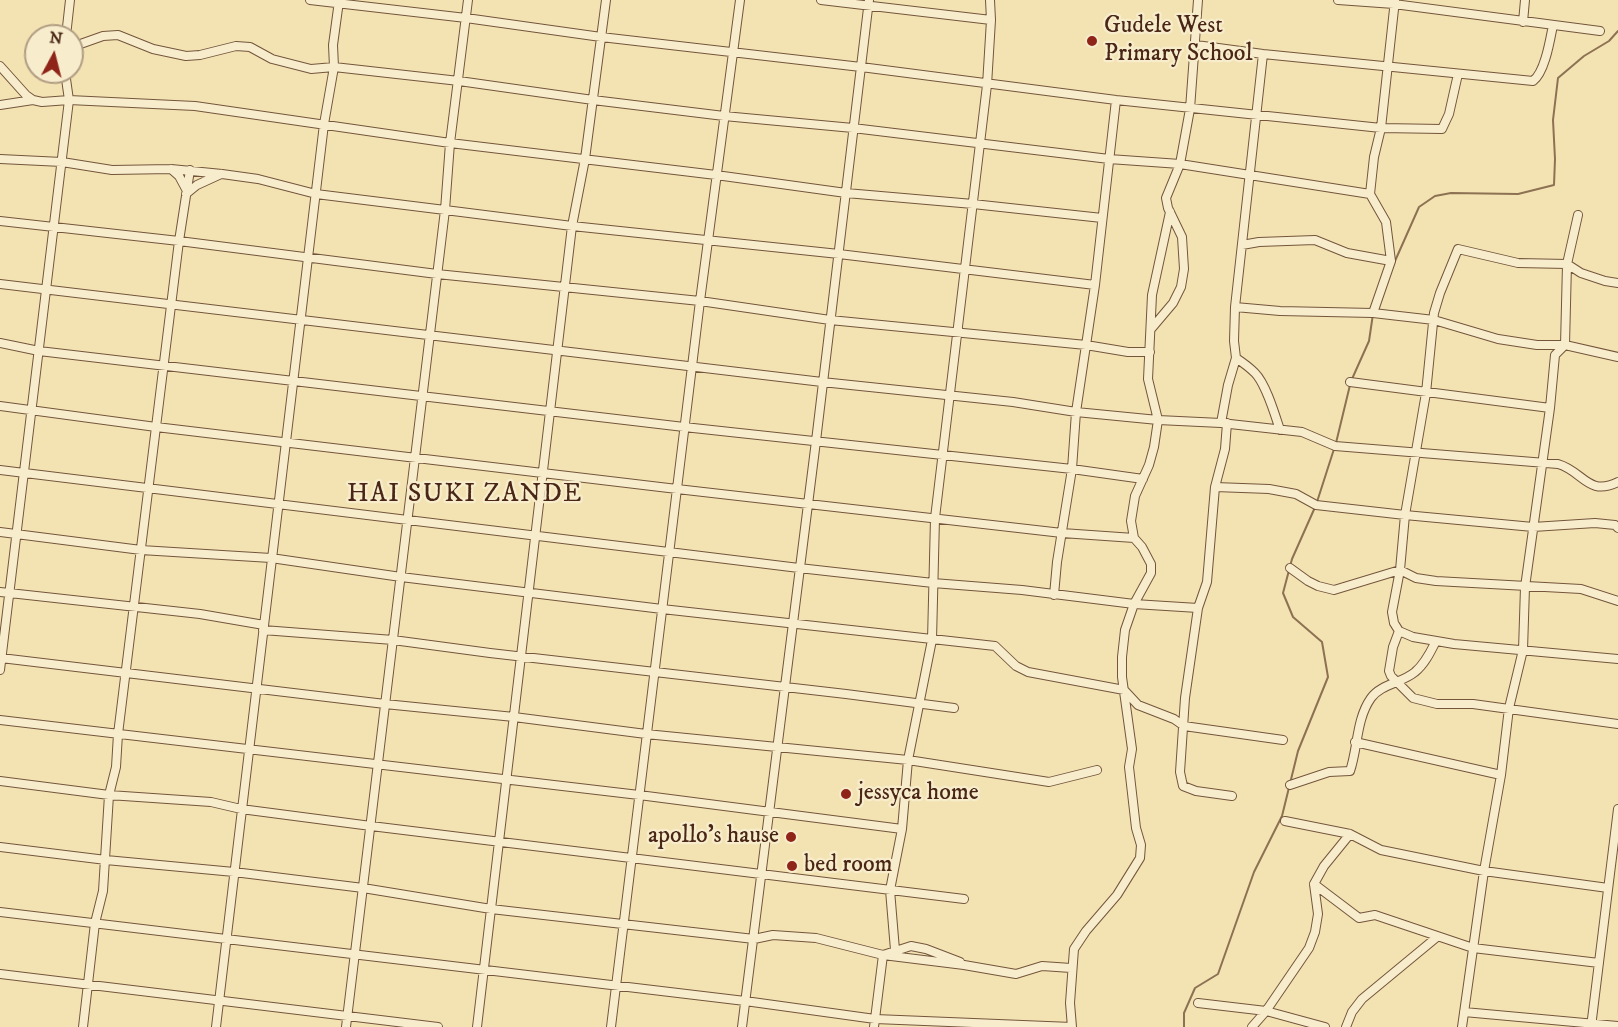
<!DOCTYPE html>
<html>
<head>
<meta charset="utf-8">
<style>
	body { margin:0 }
	#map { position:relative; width:1618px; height:1027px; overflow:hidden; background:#f3e3b2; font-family:"IM FELL DW Pica",serif }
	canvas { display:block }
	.north { position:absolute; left:24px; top:24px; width:60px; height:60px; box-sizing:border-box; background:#f7edcd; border:2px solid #b19d83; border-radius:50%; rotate:7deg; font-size:16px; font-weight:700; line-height:24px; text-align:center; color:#492615 }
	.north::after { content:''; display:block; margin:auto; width:21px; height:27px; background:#8f2418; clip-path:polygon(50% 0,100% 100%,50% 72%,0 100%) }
</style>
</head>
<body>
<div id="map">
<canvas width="1618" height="1027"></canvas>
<div class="north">N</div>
</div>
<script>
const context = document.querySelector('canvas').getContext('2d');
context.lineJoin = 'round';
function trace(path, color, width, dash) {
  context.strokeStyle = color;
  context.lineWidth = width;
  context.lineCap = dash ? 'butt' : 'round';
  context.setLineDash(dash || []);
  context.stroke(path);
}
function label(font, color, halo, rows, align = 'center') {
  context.font = font + ' "IM FELL DW Pica",serif';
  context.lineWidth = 4.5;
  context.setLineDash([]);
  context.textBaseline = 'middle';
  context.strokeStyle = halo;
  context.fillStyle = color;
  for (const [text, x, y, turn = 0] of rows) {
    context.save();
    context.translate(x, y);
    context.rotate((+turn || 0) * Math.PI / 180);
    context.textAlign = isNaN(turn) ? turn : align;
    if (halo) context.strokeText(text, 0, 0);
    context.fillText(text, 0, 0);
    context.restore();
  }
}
trace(new Path2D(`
	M1391,270L1419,207L1435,196L1451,193L1518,194L1554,185L1555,159L1553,120L1558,78L1584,56L1609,41L1618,31
	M1352,379L1369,341L1373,314
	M1336,443L1350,385
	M1184,1027V1013L1195,988L1218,974L1254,872L1282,816L1298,751L1328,677L1322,642L1293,617L1283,593L1292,559L1316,505L1334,449`), '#8c7153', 2);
const minor = new Path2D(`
	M310,0L466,18L601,37L861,67L1116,100L1381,128L1442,129L1449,114L1458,74
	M821,0L991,20
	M1338,0L1394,4L1600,31
	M1523,22L1525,0
	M66,36L70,0
	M1196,45L1263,54L1533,81C1545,72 1550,40 1553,25
	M72,47L103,36L118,35L153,49L186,56L200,55L236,46L250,47L272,59L311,69L334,67L459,81L593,100L724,116L853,128L1109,159L1180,164L1370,194
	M0,66L26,95L33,100L42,102L69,100L195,106L450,143L716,175L846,193L973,204L1102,218
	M0,105L33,100
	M0,159L62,162L112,170L171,169L222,174L258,179L316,194L445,210L572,226L839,254L1095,285
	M171,169L179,176L186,189
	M186,194L197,185L221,174
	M0,221L179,241L437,274L700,301L830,320L1086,345L1128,352H1150
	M1242,245L1259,242L1315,240L1347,253L1391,261
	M1618,283L1605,281L1581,273L1567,264L1518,263L1458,249L1440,293L1434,313L1426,393L1405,515L1400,570L1392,612L1394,623L1399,631L1413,637L1454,644L1618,659
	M0,284L822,382L1013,402L1076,412L1158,420L1221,423L1302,432L1335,446L1558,464C1583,471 1588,497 1618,482
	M1235,307L1280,311L1373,313L1434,320L1498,339L1537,345H1565L1618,357
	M1373,313L1391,261L1386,222L1370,194L1374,157L1381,128L1395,0
	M1151,329L1173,303L1181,287L1184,269L1182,237L1168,208L1166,198L1180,164L1190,109L1198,0
	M0,343L39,351L684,427L1072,469L1143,479
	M1236,358C1242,362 1249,367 1255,373C1266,384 1275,415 1280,430
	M1350,382L1550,408
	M0,406L156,427L677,489L1062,533L1134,538
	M1221,423L1228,385L1236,358L1234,341L1235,307L1263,54
	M1227,423L1225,449L1215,487L1207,582L1198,608L1185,698L1180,772L1183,786L1196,791L1232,796
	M0,470L799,568L933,583L1022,590L1134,604L1198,608
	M1215,487L1269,489L1296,494L1316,505L1405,515L1533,527L1595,523L1615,525L1618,528
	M0,532L141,550L271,558L401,577L662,609L995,646L1016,666L1028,672L1124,690L1138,705L1174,719L1184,726L1283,740
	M1290,568L1308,581L1318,586L1334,590L1400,570L1416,578L1436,581L1581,589L1618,601
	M0,592L200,614L264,625
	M1054,595L1057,562L1072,469L1076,412L1095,285L1116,100
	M263,630L393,640L490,653L846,694L954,708
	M1399,631L1393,647L1389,671L1391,676L1413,698L1437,704H1473L1618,724
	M1,658L385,704L514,717L646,734L908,760L1049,782L1097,770
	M0,670L69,100L65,72
	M0,720L639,795L902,829L908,760L932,640L935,518L987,85L991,20L990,0
	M1355,742L1501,775
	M0,781L109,795L211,802L241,809L371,826L964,899
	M1290,785L1329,772L1350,771C1358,748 1356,719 1371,698C1381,684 1402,683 1415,672C1425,664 1431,651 1436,641
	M1285,821L1350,834L1381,850L1484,871L1608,888
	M0,847L106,860L234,872L363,888L491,909L754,939L773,935L816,938L883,955L964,965L1016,974L1042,966L1071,968
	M1314,884L1359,918L1375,915L1473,948L1599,963
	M0,912L745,1001L875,1019L1072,1027
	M895,950L890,890L902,829
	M0,974L438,1027
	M1198,1003L1266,1011L1325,1027
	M1464,1012L1618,1026
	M83,1027L95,923L103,891L109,795L116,767L118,734L179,241L190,170
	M216,1027L324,124L334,67L333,45L339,1
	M346,1027L445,210L450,143L468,0
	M477,1027L572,226L585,159L606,0
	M611,1027L700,301L740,0
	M742,1027L816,441L869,0
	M874,1027L883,955L911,946L926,949L960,962
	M1072,1027L1070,1003L1074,949L1086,931L1117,895L1140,858L1141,845L1136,828L1129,767L1132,749L1122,677V657L1125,630L1134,604L1151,573V564L1142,547L1134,538L1131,521L1135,496L1149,465L1154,447L1158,420L1148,379L1152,295L1170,212
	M1252,1027L1266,1011L1309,948L1315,932L1318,914L1314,884L1324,866L1350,834
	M1346,1027L1352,1012L1362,999L1437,937
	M1462,1027L1484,871L1501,775L1509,708L1523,650L1525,587L1550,408L1555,355L1565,345L1567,264L1578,215
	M1591,1027L1618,809`);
trace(minor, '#74553c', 10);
trace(minor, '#f7edcd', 8);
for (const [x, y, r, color] of [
	[1092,41,6,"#8f2418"],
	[846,794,6,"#8f2418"],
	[791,837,6,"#8f2418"],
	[792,866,6,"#8f2418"]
]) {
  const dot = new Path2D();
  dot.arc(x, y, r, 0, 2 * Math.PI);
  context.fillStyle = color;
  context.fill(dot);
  trace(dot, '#f7edcd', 2);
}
label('24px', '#492615', '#f7edcd', [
	["Gudele West",1104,27],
	["Primary School",1104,55],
	["jessyca home",858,794],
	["apollo's hause",779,837,"right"],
	["bed room",804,866]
], 'left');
context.letterSpacing = '1.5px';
label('26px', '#492615', '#f7edcd', [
	["HAI SUKI ZANDE",465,496]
]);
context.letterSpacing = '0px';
</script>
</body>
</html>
